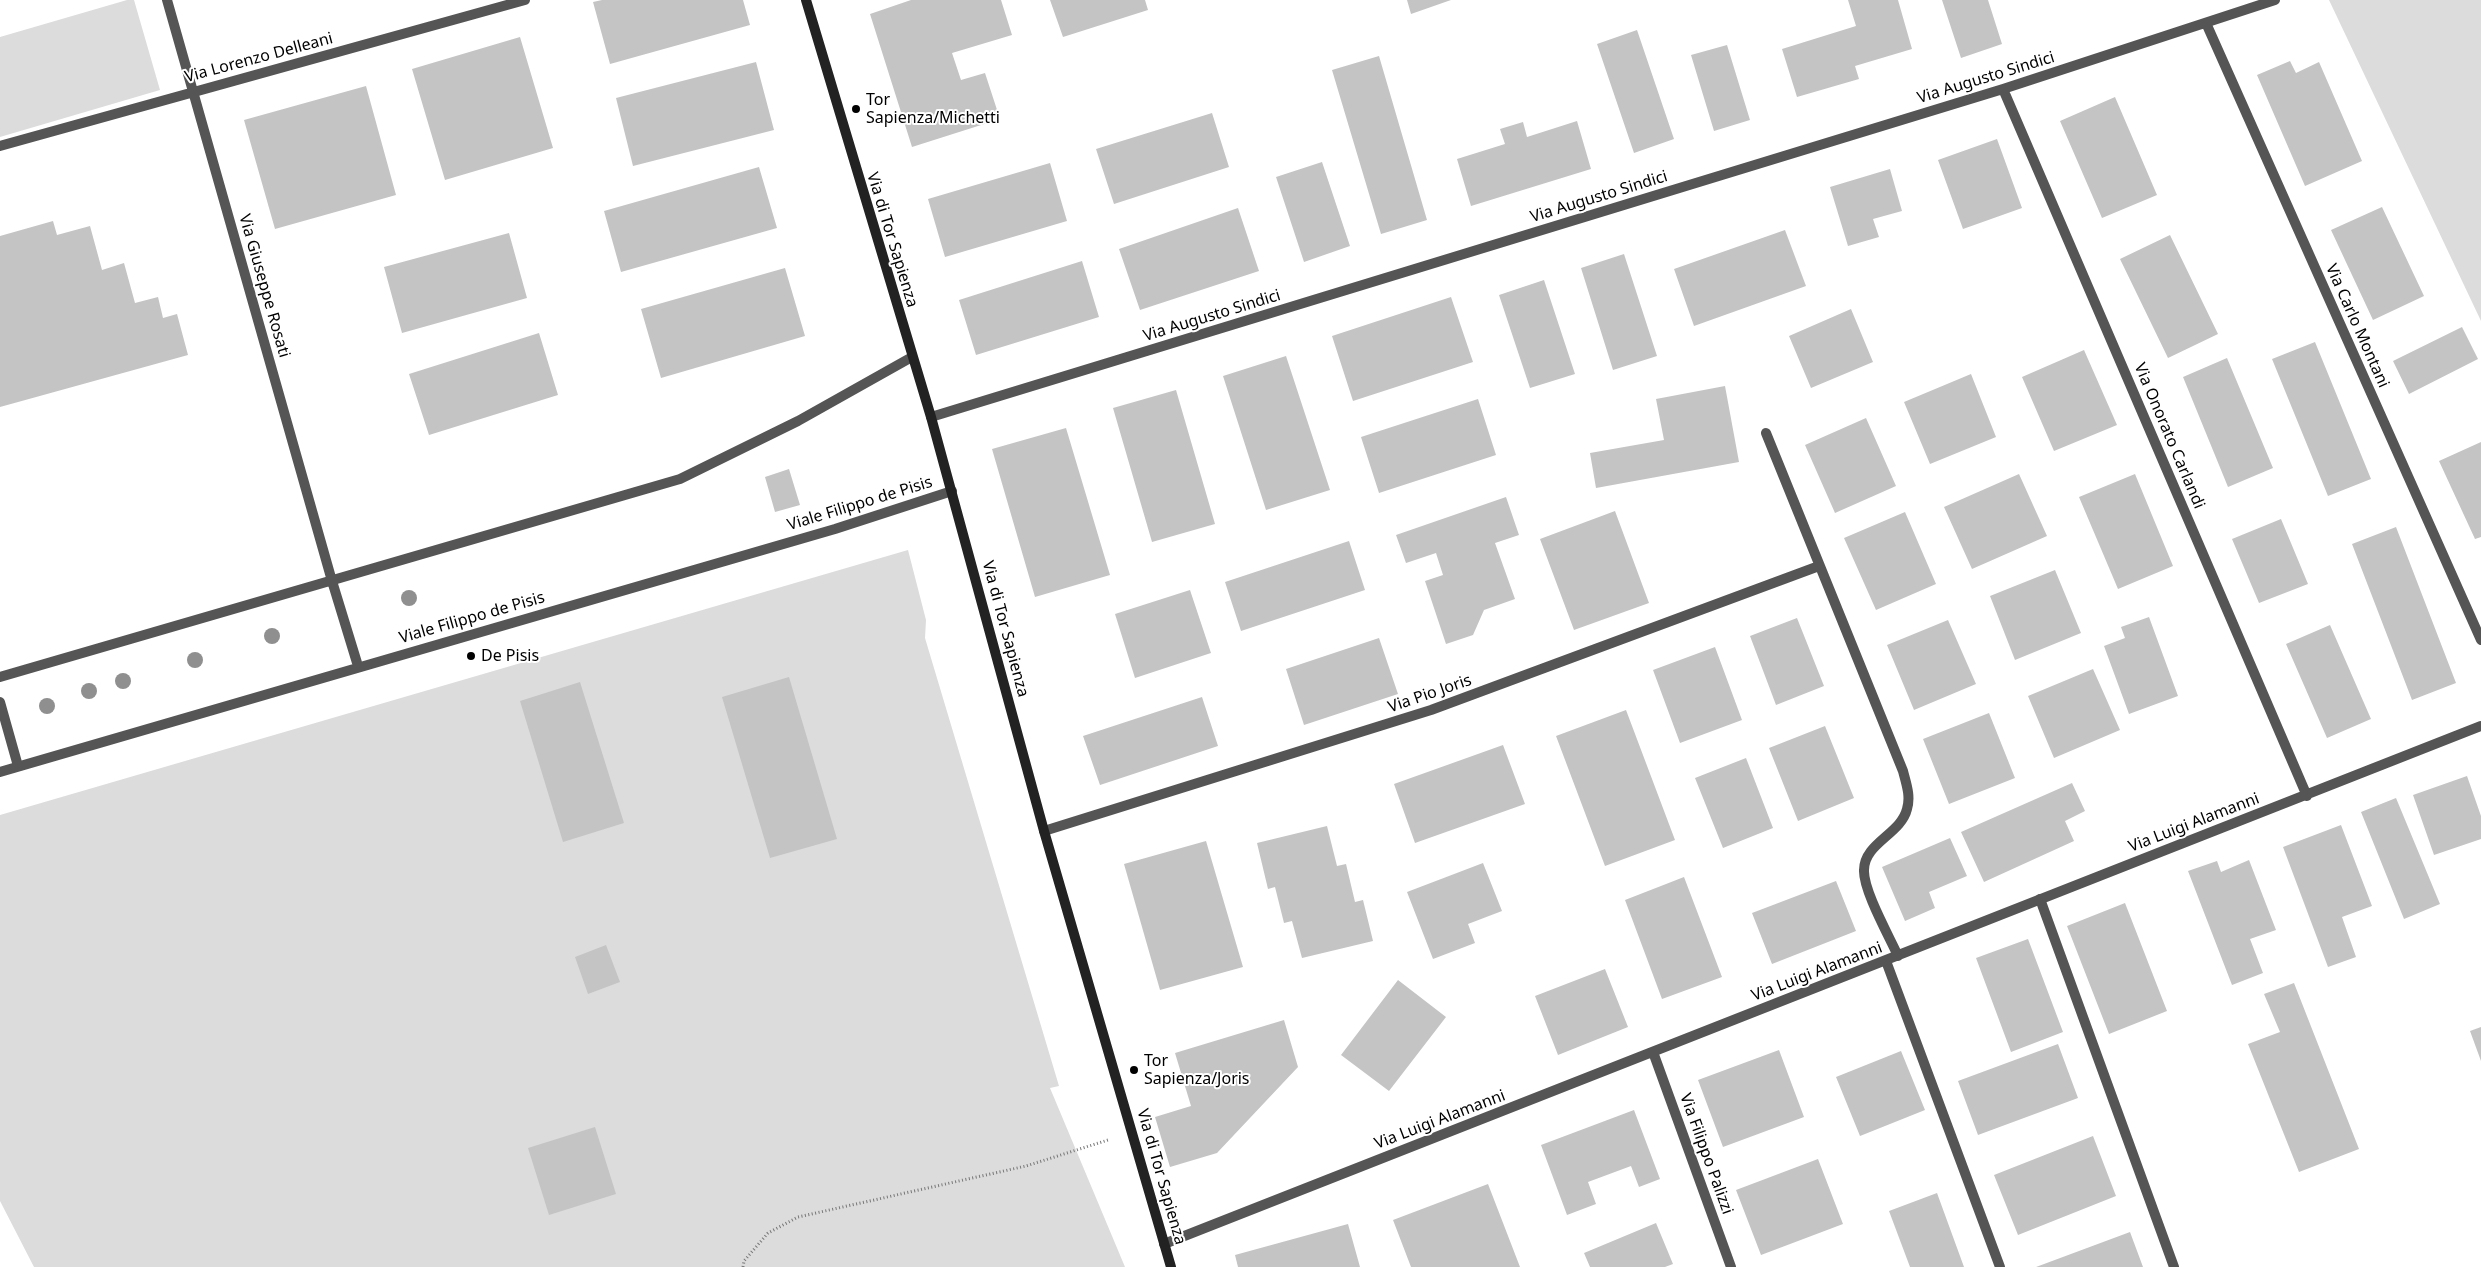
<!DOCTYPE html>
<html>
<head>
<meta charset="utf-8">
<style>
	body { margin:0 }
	canvas { display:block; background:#fff }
</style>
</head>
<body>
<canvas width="2481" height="1267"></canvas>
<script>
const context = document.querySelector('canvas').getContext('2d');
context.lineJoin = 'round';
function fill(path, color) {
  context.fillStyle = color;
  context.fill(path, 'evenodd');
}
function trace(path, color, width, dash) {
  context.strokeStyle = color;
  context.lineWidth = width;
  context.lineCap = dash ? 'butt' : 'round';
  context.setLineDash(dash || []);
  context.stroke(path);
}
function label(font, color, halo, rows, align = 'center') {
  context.font = font + ' "Noto Sans",sans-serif';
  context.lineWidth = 4;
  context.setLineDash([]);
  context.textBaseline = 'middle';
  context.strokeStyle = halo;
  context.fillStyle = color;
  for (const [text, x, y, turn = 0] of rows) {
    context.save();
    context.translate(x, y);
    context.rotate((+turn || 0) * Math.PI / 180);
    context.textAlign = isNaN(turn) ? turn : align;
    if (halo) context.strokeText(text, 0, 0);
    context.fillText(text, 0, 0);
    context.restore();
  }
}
fill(new Path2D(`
	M127,0H134L160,90L0,137V37Z
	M2329,0H2481V321Z
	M908,550L926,620L925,638L1059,1086L1050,1088L1125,1267H34L0,1201V815Z`), '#dcdcdc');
fill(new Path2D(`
	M602,0H743L750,25L610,64L593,2Z
	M911,0H1001L1012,35L952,53L961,80L985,73L1000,119L912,147L870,14Z
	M1050,0H1145L1148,10L1063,37Z
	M1407,0H1451L1411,14Z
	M1848,0H1898L1912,49L1855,66L1859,79L1797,97L1782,49L1856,26Z
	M1942,0H1988L2002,44L1961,58Z
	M1637,30L1674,139L1634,153L1597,44Z
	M520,37L553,148L445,180L412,69Z
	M1727,45L1750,120L1714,131L1691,55Z
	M1379,56L1427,220L1381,234L1332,70Z
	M2290,61L2296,73L2319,62L2362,161L2305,186L2257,75Z
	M756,62L774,130L633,166L616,98Z
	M366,86L396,195L275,229L244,120Z
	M2115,97L2157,195L2102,218L2060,121Z
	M1212,113L1229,167L1114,204L1096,149Z
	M1577,121L1591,169L1471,206L1457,159L1505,144L1500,129L1523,122L1527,137Z
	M1997,139L2022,208L1963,229L1938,160Z
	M1322,162L1350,246L1304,262L1276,177Z
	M1050,163L1067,221L945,257L928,199Z
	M759,167L777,228L621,272L604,211Z
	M1890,169L1902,211L1873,219L1879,237L1848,246L1830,187Z
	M2382,207L2424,296L2373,320L2331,230Z
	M1238,208L1259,271L1140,310L1119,249Z
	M53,221L57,235L90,226L102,270L124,263L135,303L158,297L163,318L177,314L188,355L0,407V236Z
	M1785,230L1806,286L1694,326L1674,269Z
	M509,233L527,298L402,333L384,267Z
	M2170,235L2218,334L2168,358L2120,259Z
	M1624,254L1657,356L1613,370L1581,268Z
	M1082,261L1099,317L976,355L959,300Z
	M785,268L805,336L661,378L641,309Z
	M1544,280L1575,374L1530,388L1499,295Z
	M1451,297L1473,362L1353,401L1332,336Z
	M1851,309L1873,362L1811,388L1789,336Z
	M2462,327L2478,359L2409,394L2393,361Z
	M539,333L558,395L429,435L409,374Z
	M2315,342L2371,479L2328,496L2272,359Z
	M2084,350L2117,425L2054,451L2022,377Z
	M1286,356L1330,490L1266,510L1223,376Z
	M2227,358L2273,468L2228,487L2183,377Z
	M1971,374L1996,437L1930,464L1904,402Z
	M1725,386L1739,462L1596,488L1590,453L1664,440L1656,399Z
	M1176,390L1215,524L1152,542L1113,408Z
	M1478,399L1496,455L1379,493L1361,437Z
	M1866,418L1896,486L1835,513L1805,445Z
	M1066,428L1110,575L1035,597L992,449Z
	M2481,442V537L2475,539L2439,461Z
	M789,469L800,505L775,512L765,477Z
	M2019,474L2047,536L1972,569L1944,507Z
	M2135,474L2173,566L2118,589L2079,497Z
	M1506,497L1519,535L1495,543L1515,599L1484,610L1473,635L1446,644L1425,581L1443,575L1436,553L1406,563L1396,535Z
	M1615,511L1649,603L1574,630L1540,539Z
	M1905,512L1936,584L1876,610L1844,538Z
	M2281,519L2308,584L2259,603L2232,539Z
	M2396,527L2456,683L2412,700L2352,544Z
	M1349,541L1365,590L1241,631L1225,582Z
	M2055,570L2081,633L2015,660L1990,596Z
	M1190,590L1211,653L1135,678L1115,614Z
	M2149,617L2178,696L2129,714L2104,646L2125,638L2121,627Z
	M1797,618L1824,686L1776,705L1750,636Z
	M1948,620L1976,684L1914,710L1887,645Z
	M2330,625L2371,719L2327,738L2286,644Z
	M1379,638L1398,694L1304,725L1286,669Z
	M1715,647L1742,720L1680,743L1653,670Z
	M2093,669L2120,730L2054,758L2028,696Z
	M789,677L837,839L770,858L722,697Z
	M580,682L624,823L563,842L520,701Z
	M1202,697L1218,746L1100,785L1083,736Z
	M1626,710L1675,840L1605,866L1556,736Z
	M1989,713L2015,778L1949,804L1923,739Z
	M1825,726L1854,798L1798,821L1769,748Z
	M1503,745L1525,804L1415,843L1394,784Z
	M1746,758L1773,828L1723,848L1695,778Z
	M2467,776L2481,816V839L2434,855L2413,795Z
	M2072,783L2085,811L2065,821L2074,841L1984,882L1961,832Z
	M2396,798L2440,904L2404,919L2361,812Z
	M2341,825L2372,906L2342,917L2356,957L2328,967L2283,847Z
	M1327,826L1337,866L1346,864L1355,902L1363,900L1373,941L1302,958L1292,921L1284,923L1275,887L1268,889L1257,843Z
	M1950,838L1967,876L1929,892L1935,908L1905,921L1882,867Z
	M1206,841L1243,967L1160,990L1124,864Z
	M2249,860L2276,930L2250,939L2263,973L2232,985L2188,871L2217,861L2221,872Z
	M1483,863L1502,911L1468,924L1475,943L1433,959L1407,892Z
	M1684,877L1722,977L1662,999L1625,900Z
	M1836,881L1856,931L1772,964L1752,913Z
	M2125,903L2167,1011L2109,1034L2067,926Z
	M2028,939L2063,1032L2011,1052L1976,958Z
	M606,945L620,982L588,994L575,957Z
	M1605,969L1628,1027L1558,1055L1535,996Z
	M1398,980L1446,1017L1389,1091L1341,1055Z
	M2294,983L2359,1149L2299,1172L2248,1044L2280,1032L2264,994Z
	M1284,1020L1298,1067L1217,1153L1170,1167L1155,1117L1191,1106L1175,1053Z
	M2481,1027V1061L2470,1031Z
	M2058,1044L2078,1098L1978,1135L1958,1081Z
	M1779,1050L1804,1117L1723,1147L1698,1080Z
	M1901,1051L1925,1110L1860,1136L1836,1077Z
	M1634,1110L1660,1179L1639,1187L1631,1166L1588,1182L1596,1204L1567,1215L1541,1145Z
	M595,1127L616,1194L549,1215L528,1148Z
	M2093,1136L2116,1196L2018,1235L1994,1175Z
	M1818,1159L1843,1224L1761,1255L1736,1190Z
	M1488,1184L1520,1267H1411L1393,1220Z
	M1937,1193L1964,1267H1910L1889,1211Z
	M1656,1223L1673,1264L1665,1267H1590L1584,1253Z
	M1348,1224L1360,1267H1238L1235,1255Z
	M2130,1232L2143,1267H2036Z`), '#c4c4c4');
trace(new Path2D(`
	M743,1267L744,1261L768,1233L798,1217L1026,1166L1108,1140`), '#777', 3, [1, 2.5]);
trace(new Path2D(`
	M2040,899L2174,1267
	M1886,961L2000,1267`), '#555', 10);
trace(new Path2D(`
	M167,0L332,581L358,666
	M2206,23L2481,640
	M2003,89L2307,796
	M0,146L525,0
	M931,417L2003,89L2275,0
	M1766,433L1903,771C1906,783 1911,796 1907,809C1901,834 1864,843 1864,870C1863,890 1889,936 1898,956
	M0,677L680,479L798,421L912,357
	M0,702L18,766
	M0,772L835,529L952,491
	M1044,831L1431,710L1819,566
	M1653,1052L1731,1267
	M1164,1244L2481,726`), '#555', 10);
trace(new Path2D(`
	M806,0L931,417L1044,831L1171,1267`), '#222', 10);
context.fillStyle = '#8f8f8f';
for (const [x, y] of [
	[409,598],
	[272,636],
	[195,660],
	[123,681],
	[89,691],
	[47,706]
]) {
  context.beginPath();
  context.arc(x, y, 8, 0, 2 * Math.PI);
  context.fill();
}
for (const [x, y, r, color] of [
	[856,109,5,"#000"],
	[471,656,5,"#000"],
	[1134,1070,5,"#000"]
]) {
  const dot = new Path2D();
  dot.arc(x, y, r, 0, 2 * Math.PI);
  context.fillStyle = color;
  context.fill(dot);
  trace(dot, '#fff', 2);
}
label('16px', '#000', '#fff', [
	["Via Lorenzo Delleani",259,58,-15],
	["Via Augusto Sindici",1986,78,-17],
	["Via Augusto Sindici",1599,197,-17],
	["Via di Tor Sapienza",892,240,73],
	["Via Giuseppe Rosati",264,286,74],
	["Via Augusto Sindici",1212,316,-17],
	["Via Carlo Montani",2357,326,66],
	["Via Onorato Carlandi",2169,436,67],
	["Viale Filippo de Pisis",860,504,-17],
	["Viale Filippo de Pisis",472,618,-16],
	["Via di Tor Sapienza",1005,629,75],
	["Via Pio Joris",1430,694,-19],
	["Via Luigi Alamanni",2194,823,-21],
	["Via Luigi Alamanni",1817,972,-21],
	["Via Luigi Alamanni",1440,1120,-21],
	["Via Filippo Palizzi",1706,1154,70],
	["Via di Tor Sapienza",1161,1177,74]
]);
label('16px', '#000', '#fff', [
	["Tor",866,100],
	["Sapienza/Michetti",866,118],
	["De Pisis",481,656],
	["Tor",1144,1061],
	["Sapienza/Joris",1144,1079]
], 'left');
</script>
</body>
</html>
